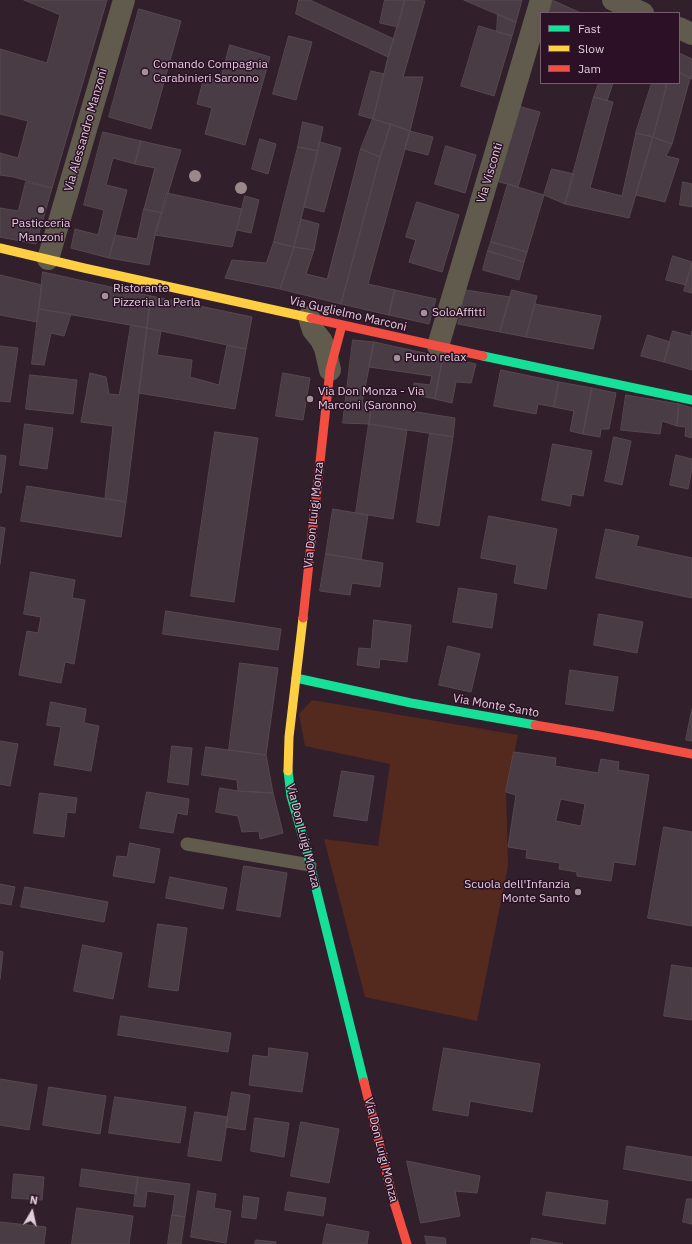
<!DOCTYPE html>
<html>
<head>
<meta charset="utf-8">
<style>
	body { margin:0 }
	#map { position:relative; width:692px; height:1244px; overflow:hidden; background:#31202c; font-family:"IBM Plex Sans",sans-serif }
	canvas { display:block }
	.legend { position:absolute; left:540px; top:12px; width:140px; height:72px; box-sizing:border-box; background:#2c1126; border:1px solid #745d6e; margin:0; padding:5px 7px; list-style:none; font-size:12px; color:#e1cedb }
	.legend li { display:flex; align-items:center; gap:8px; height:20px }
	.legend b { width:20px; border:1px solid #745d6e }
	.north { position:absolute; left:12px; top:1192px; width:40px; height:40px; -webkit-text-stroke:3px #2c1126; paint-order:stroke; rotate:9deg; font-size:11px; font-weight:700; line-height:16px; text-align:center; color:#e1cedb }
	.north::after { content:''; display:block; margin:auto; width:14px; height:18px; background:#e1cedb; clip-path:polygon(50% 0,100% 100%,50% 72%,0 100%) }
</style>
</head>
<body>
<div id="map">
<canvas width="692" height="1244"></canvas>
<ul class="legend">
<li><b style="height:5px;background:#16e098"></b>Fast</li>
<li><b style="height:5px;background:#ffcf43"></b>Slow</li>
<li><b style="height:5px;background:#f24e42"></b>Jam</li>
</ul>
<div class="north">N</div>
</div>
<script>
const context = document.querySelector('canvas').getContext('2d');
context.lineJoin = 'round';
function fill(path, color) {
  context.fillStyle = color;
  context.fill(path, 'evenodd');
}
function trace(path, color, width, dash) {
  context.strokeStyle = color;
  context.lineWidth = width;
  context.lineCap = dash ? 'butt' : 'round';
  context.setLineDash(dash || []);
  context.stroke(path);
}
function label(font, color, halo, rows, align = 'center') {
  context.font = font + ' "IBM Plex Sans",sans-serif';
  context.lineWidth = 3;
  context.setLineDash([]);
  context.textBaseline = 'middle';
  context.strokeStyle = halo;
  context.fillStyle = color;
  for (const [text, x, y, turn = 0] of rows) {
    context.save();
    context.translate(x, y);
    context.rotate((+turn || 0) * Math.PI / 180);
    context.textAlign = isNaN(turn) ? turn : align;
    if (halo) context.strokeText(text, 0, 0);
    context.fillText(text, 0, 0);
    context.restore();
  }
}
fill(new Path2D(`
	M312,700L518,735L506,792L508,866L477,1021L365,997L324,839L378,846L390,764L305,746L299,714Z`), '#54291e');
const building = new Path2D(`
	M24,0H107L52,188L14,177L0,175V153L18,158L28,121L0,114V49L47,63L60,15Z
	M299,0H310L394,39L388,57L296,14Z
	M385,0H405L398,27L380,23Z
	M405,0L425,1L403,77H423L410,131L373,119L388,57Z
	M464,0H522L516,22Z
	M551,0H552L581,13H546Z
	M139,9L181,21L151,129L109,117Z
	M498,14L516,22L512,36L497,32Z
	M479,26L512,36L494,96L461,86Z
	M289,36L312,42L296,100L273,94Z
	M230,45L270,57L245,145L205,134L212,108L197,104L204,77L220,81Z
	M679,53L692,59V79L679,72Z
	M371,71L384,74L373,119L359,115Z
	M679,72L690,78L672,144L653,137L667,83H679Z
	M599,83H613L607,101L594,97Z
	M652,83H662L667,85L653,137L636,133Z
	M594,97L613,102L590,188L622,196L636,133L653,137L629,218L565,204Z
	M518,106L540,112L518,187L496,181Z
	M373,119L391,124L380,157L361,149Z
	M303,122L323,127L318,151L298,147Z
	M391,124L410,131L368,284L395,290L389,315L341,304L380,157Z
	M410,131L433,137L428,155L405,149Z
	M103,132L141,141L135,164L113,158L106,185L127,190L109,258L71,248L75,229L98,235L104,210L84,205Z
	M653,137L672,144L666,156L679,159L665,202L636,195Z
	M260,139L276,144L268,174L252,169Z
	M141,141L181,150L162,213L144,209L155,168L135,164Z
	M320,142L341,148L324,212L304,207Z
	M446,146L476,155L465,193L435,184Z
	M298,147L318,151L294,247L274,242Z
	M361,149L380,157L341,304L280,289L294,247L314,250L306,274L327,279Z
	M552,169L574,174L565,204L544,195Z
	M26,182L52,188L36,244L0,237V208L18,211Z
	M683,182L692,184V207L680,205Z
	M508,184L544,195L527,252L491,242Z
	M167,193L242,209L232,247L155,235Z
	M245,196L259,200L251,233L237,230Z
	M417,202L459,215L442,272L409,262L416,240L406,237Z
	M144,209L162,213L155,235L149,265L109,258L115,235L137,239Z
	M301,219L319,224L314,250L294,247Z
	M274,242L294,247L280,289L225,278L232,260L266,263Z
	M491,242L527,252L524,262L488,251Z
	M488,251L524,262L519,280L483,270Z
	M673,256L692,262L686,285L666,280Z
	M692,263V293L684,291Z
	M43,272L151,296L147,328L39,309Z
	M0,275L42,285L37,322L0,315Z
	M395,290L436,299L429,324L389,315Z
	M466,290L510,297L500,332L458,324Z
	M512,290L537,296L526,337L500,332Z
	M151,296L252,317L246,349L147,328Z
	M535,304L601,316L593,349L526,337Z
	M39,309L71,314L64,336L51,333L44,365L32,364Z
	M131,325L147,328L126,502L105,498L113,426L81,422L90,373L106,377L109,394L119,395Z
	M147,328L161,331L157,355L192,360L190,377L219,385L227,345L246,349L235,409L139,393Z
	M673,331L691,336L692,331V370L664,362Z
	M648,335L670,342L664,362L641,356Z
	M353,340L374,342L362,403L372,405L369,424L343,423Z
	M374,342L443,357L435,399L412,394L414,383L430,385L432,376L369,367Z
	M0,346L18,348L10,402L0,401Z
	M443,357L476,364L471,383L456,382L452,403L435,399Z
	M501,370L559,382L554,407L538,404L536,414L494,406Z
	M283,373L310,378L303,420L276,416Z
	M30,375L77,380L73,414L26,409Z
	M559,382L592,388L583,434L570,431L574,411L554,407Z
	M592,388L616,393L609,429H601L600,437L583,434Z
	M626,395L679,404L677,426L662,421L660,434L621,430Z
	M679,404L692,408V438L685,436L686,427L677,426Z
	M372,405L455,418L453,437L369,424Z
	M25,424L53,428L47,469L20,465Z
	M369,424L407,430L393,519L356,513Z
	M215,432L258,438L234,602L191,596Z
	M430,433L453,437L439,526L417,522Z
	M614,437L631,441L622,485L605,481Z
	M553,444L592,451L583,496L572,494L570,506L542,500Z
	M0,455L6,456L1,493H0Z
	M676,455L692,459V469L688,489L670,485Z
	M27,486L126,502L121,537L21,521Z
	M333,509L368,515L361,560L326,554Z
	M489,516L557,529L546,589L514,583L517,565L481,558Z
	M0,527L5,528L0,564Z
	M606,529L639,536L636,546L692,558V598L596,578Z
	M326,554L383,563L380,587L352,583L350,595L320,591Z
	M31,572L75,580L72,598L85,600L74,664L65,662L61,683L19,675L27,631L38,633L41,617L24,614Z
	M459,588L497,594L492,628L453,622Z
	M166,611L281,629L278,650L163,634Z
	M599,614L643,622L637,653L594,645Z
	M374,620L411,625L407,662L380,659L379,668L357,665L359,648L371,649Z
	M448,646L480,654L471,692L439,685Z
	M240,663L278,668L266,755L229,750Z
	M570,670L618,677L613,711L566,704Z
	M51,702L86,709L84,723L99,726L91,771L54,765L61,727L47,725Z
	M692,709V741L686,740Z
	M0,741L18,744L10,786L0,784Z
	M172,746L192,748L188,785L168,782Z
	M206,747L266,755L273,793L238,791L237,780L202,775Z
	M514,752L556,758L555,766L598,773L601,759L619,762L618,770L649,775L635,865L614,862L611,881L577,876V872L559,869L560,863L526,858L527,850L508,847L516,795L506,792ZM561,799L585,804L581,826L556,821Z
	M342,771L374,776L367,821L334,816Z
	M220,788L238,791L273,793L283,833L260,839L259,831L242,832L238,816L216,812Z
	M147,792L189,799L187,815L177,813L173,833L140,828Z
	M40,793L77,798L75,813L67,812L64,837L34,833Z
	M664,827L692,832V926L648,918Z
	M130,843L160,849L154,883L113,876L117,856L127,857Z
	M244,866L287,873L280,917L237,910Z
	M170,877L227,888L223,909L166,898Z
	M0,884L15,887L11,905L0,903Z
	M25,887L108,902L104,922L21,907Z
	M158,924L187,928L178,991L149,987Z
	M83,945L122,953L113,999L74,991Z
	M0,951L3,952L0,979Z
	M672,965L692,968V1020L664,1016Z
	M121,1016L231,1033L228,1052L118,1035Z
	M269,1048L308,1053L302,1092L249,1085L253,1055L268,1057Z
	M444,1048L540,1064L532,1112L470,1101L468,1116L433,1110Z
	M0,1079L37,1085L29,1130L0,1125Z
	M49,1087L106,1096L100,1134L43,1125Z
	M232,1092L250,1095L245,1130L226,1127Z
	M115,1097L186,1107L180,1143L109,1133Z
	M195,1112L228,1117L221,1161L188,1156Z
	M255,1118L289,1123L284,1157L251,1151Z
	M301,1122L339,1129L329,1183L291,1176Z
	M627,1146L692,1157V1181L624,1169Z
	M407,1161L480,1176L477,1193L455,1191L460,1216L421,1223Z
	M82,1169L138,1177L136,1194L80,1186Z
	M14,1174L44,1177L42,1200L12,1198Z
	M138,1177L190,1184L185,1217L172,1215L175,1195L147,1191L145,1207L134,1206Z
	M198,1191L216,1194L214,1208L231,1211L226,1243L191,1237Z
	M288,1192L326,1198L323,1216L285,1210Z
	M547,1192L608,1201L605,1224L543,1215Z
	M244,1196L259,1198L256,1219L242,1217Z
	M687,1199H692V1224L683,1222Z
	M77,1208L133,1216L129,1244H72Z
	M172,1215L185,1217L181,1244H168Z
	M0,1222L46,1227L44,1244H0Z
	M327,1224L369,1232L367,1244H323Z
	M425,1236L445,1238L446,1244H427Z
	M532,1238L563,1244H531Z
	M256,1240L276,1242V1244H255Z`);
fill(building, '#493c45');
trace(building, '#564851', 1);
trace(new Path2D(`
	M187,844L310,865`), '#615b4d', 13);
trace(new Path2D(`
	M613,0L643,13
	M679,28L692,34
	M48,259L124,0
	M309,317L313,330L321,340L325,348L330,370
	M438,346L541,0`), '#615b4d', 22);
trace(new Path2D(`
	M483,356L692,400
	M296,678L411,703L535,725
	M288,771L291,796L306,848L364,1082`), '#16e098', 9);
trace(new Path2D(`
	M0,248L84,268L311,318
	M288,771L289,737L303,618`), '#ffcf43', 9);
trace(new Path2D(`
	M311,318L483,356
	M303,618L330,370L342,325
	M535,725L594,735L692,754
	M364,1082L393,1199L407,1244`), '#f24e42', 9);
context.fillStyle = '#9c888a';
for (const [x, y] of [
	[195,176],
	[241,188]
]) {
  context.beginPath();
  context.arc(x, y, 6, 0, 2 * Math.PI);
  context.fill();
}
for (const [x, y, r, color] of [
	[145,72,4,"#a3919e"],
	[41,210,4,"#a3919e"],
	[105,296,4,"#a3919e"],
	[424,313,4,"#a3919e"],
	[397,358,4,"#a3919e"],
	[310,399,4,"#a3919e"],
	[578,892,4,"#a3919e"]
]) {
  const dot = new Path2D();
  dot.arc(x, y, r, 0, 2 * Math.PI);
  context.fillStyle = color;
  context.fill(dot);
  trace(dot, '#2c1126', 1.5);
}
label('12px', '#e1cedb', '#2c1126', [
	["Comando Compagnia",153,65],
	["Carabinieri Saronno",153,79],
	["Pasticceria",41,224,"center"],
	["Manzoni",41,238,"center"],
	["Ristorante",113,289],
	["Pizzeria La Perla",113,303],
	["SoloAffitti",432,313],
	["Punto relax",405,358],
	["Via Don Monza - Via",318,392],
	["Marconi (Saronno)",318,406],
	["Scuola dell'Infanzia",570,885,"right"],
	["Monte Santo",570,899,"right"]
], 'left');
label('12px', '#e1cedb', '#2c1126', [
	["Via Alessandro Manzoni",86,130,-74],
	["Via Visconti",490,173,-73],
	["Via Guglielmo Marconi",348,314,13],
	["Via Don Luigi Monza",314,515,-84],
	["Via Monte Santo",496,706,10],
	["Via Don Luigi Monza",303,836,76],
	["Via Don Luigi Monza",381,1150,76]
]);
</script>
</body>
</html>
